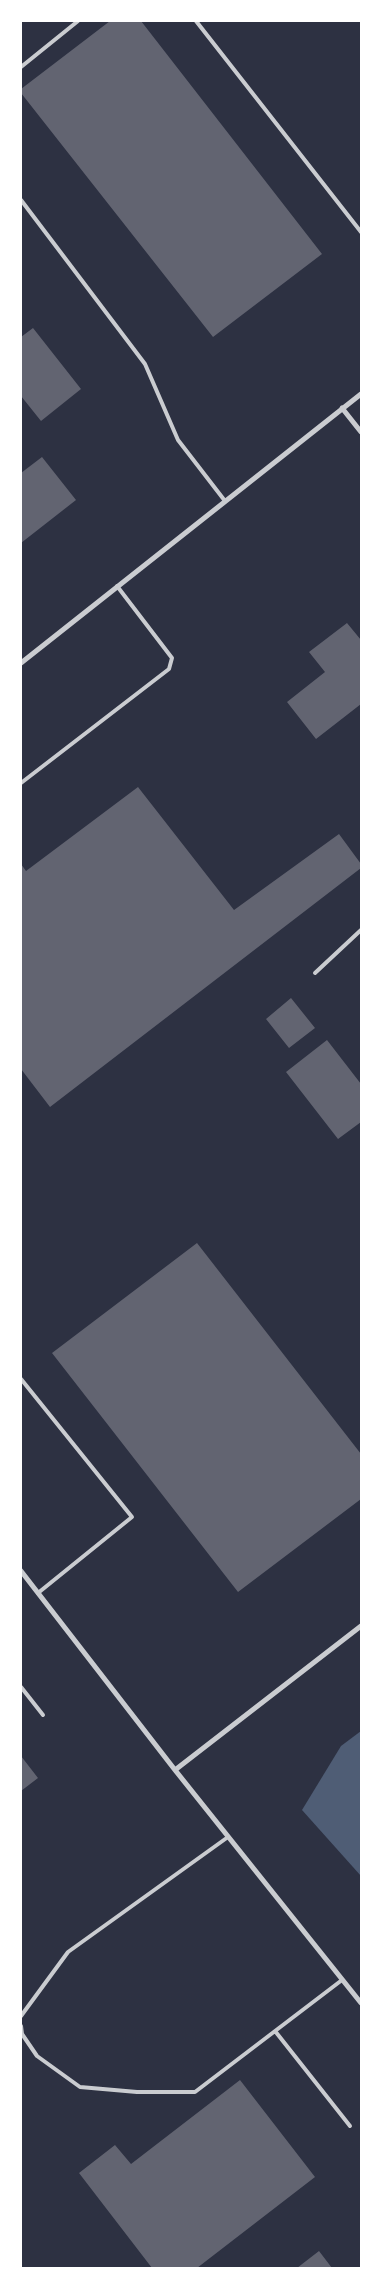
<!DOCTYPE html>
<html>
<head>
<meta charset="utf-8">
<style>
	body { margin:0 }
	#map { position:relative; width:382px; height:2289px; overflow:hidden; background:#2d3142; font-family:Ubuntu,sans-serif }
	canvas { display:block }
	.frame { position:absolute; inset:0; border:22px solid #fff; pointer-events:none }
</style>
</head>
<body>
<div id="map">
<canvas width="382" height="2289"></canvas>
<div class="frame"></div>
</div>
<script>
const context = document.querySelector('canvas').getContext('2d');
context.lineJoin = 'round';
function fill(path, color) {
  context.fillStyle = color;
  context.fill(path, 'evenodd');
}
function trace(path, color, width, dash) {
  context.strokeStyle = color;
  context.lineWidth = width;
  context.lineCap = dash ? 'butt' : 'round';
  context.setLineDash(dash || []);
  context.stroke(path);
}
fill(new Path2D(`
	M361,1731V1876L302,1810L341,1746Z`), '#4f5d75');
fill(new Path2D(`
	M110,21H141L322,254L213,337L21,93V89Z
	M33,328L81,389L41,421L21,396V337Z
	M42,457L76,500L21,543V473Z
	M347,623L361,640V704L316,739L287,702L325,672L309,652Z
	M138,787L234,910L339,834L361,864V868L50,1107L21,1069V864L26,871Z
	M291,998L315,1028L289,1048L266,1019Z
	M327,1040L361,1084V1122L338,1139L286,1072Z
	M197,1243L361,1454V1499L238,1592L52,1353Z
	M21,1756L38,1778L21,1791Z
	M240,2080L315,2177L197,2268H152L79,2173L115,2145L131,2164Z
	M319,2251L332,2268H297Z`), '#626471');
trace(new Path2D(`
	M196,21L361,232
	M21,67L78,21
	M21,200L145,364L178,440L225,501
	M21,783L169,669L172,658L117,586
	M315,973L361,930
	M21,1379L132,1517L38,1593
	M21,1687L43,1715
	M21,2016L68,1952L228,1837
	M21,2026L22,2034L37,2056L80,2087L137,2092H195L342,1980
	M275,2031L350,2126`), '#caccd0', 4);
trace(new Path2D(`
	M342,408L361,432
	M21,663L361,394
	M21,1571L175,1770L361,2003
	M175,1770L361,1626`), '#caccd0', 5);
</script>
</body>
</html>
